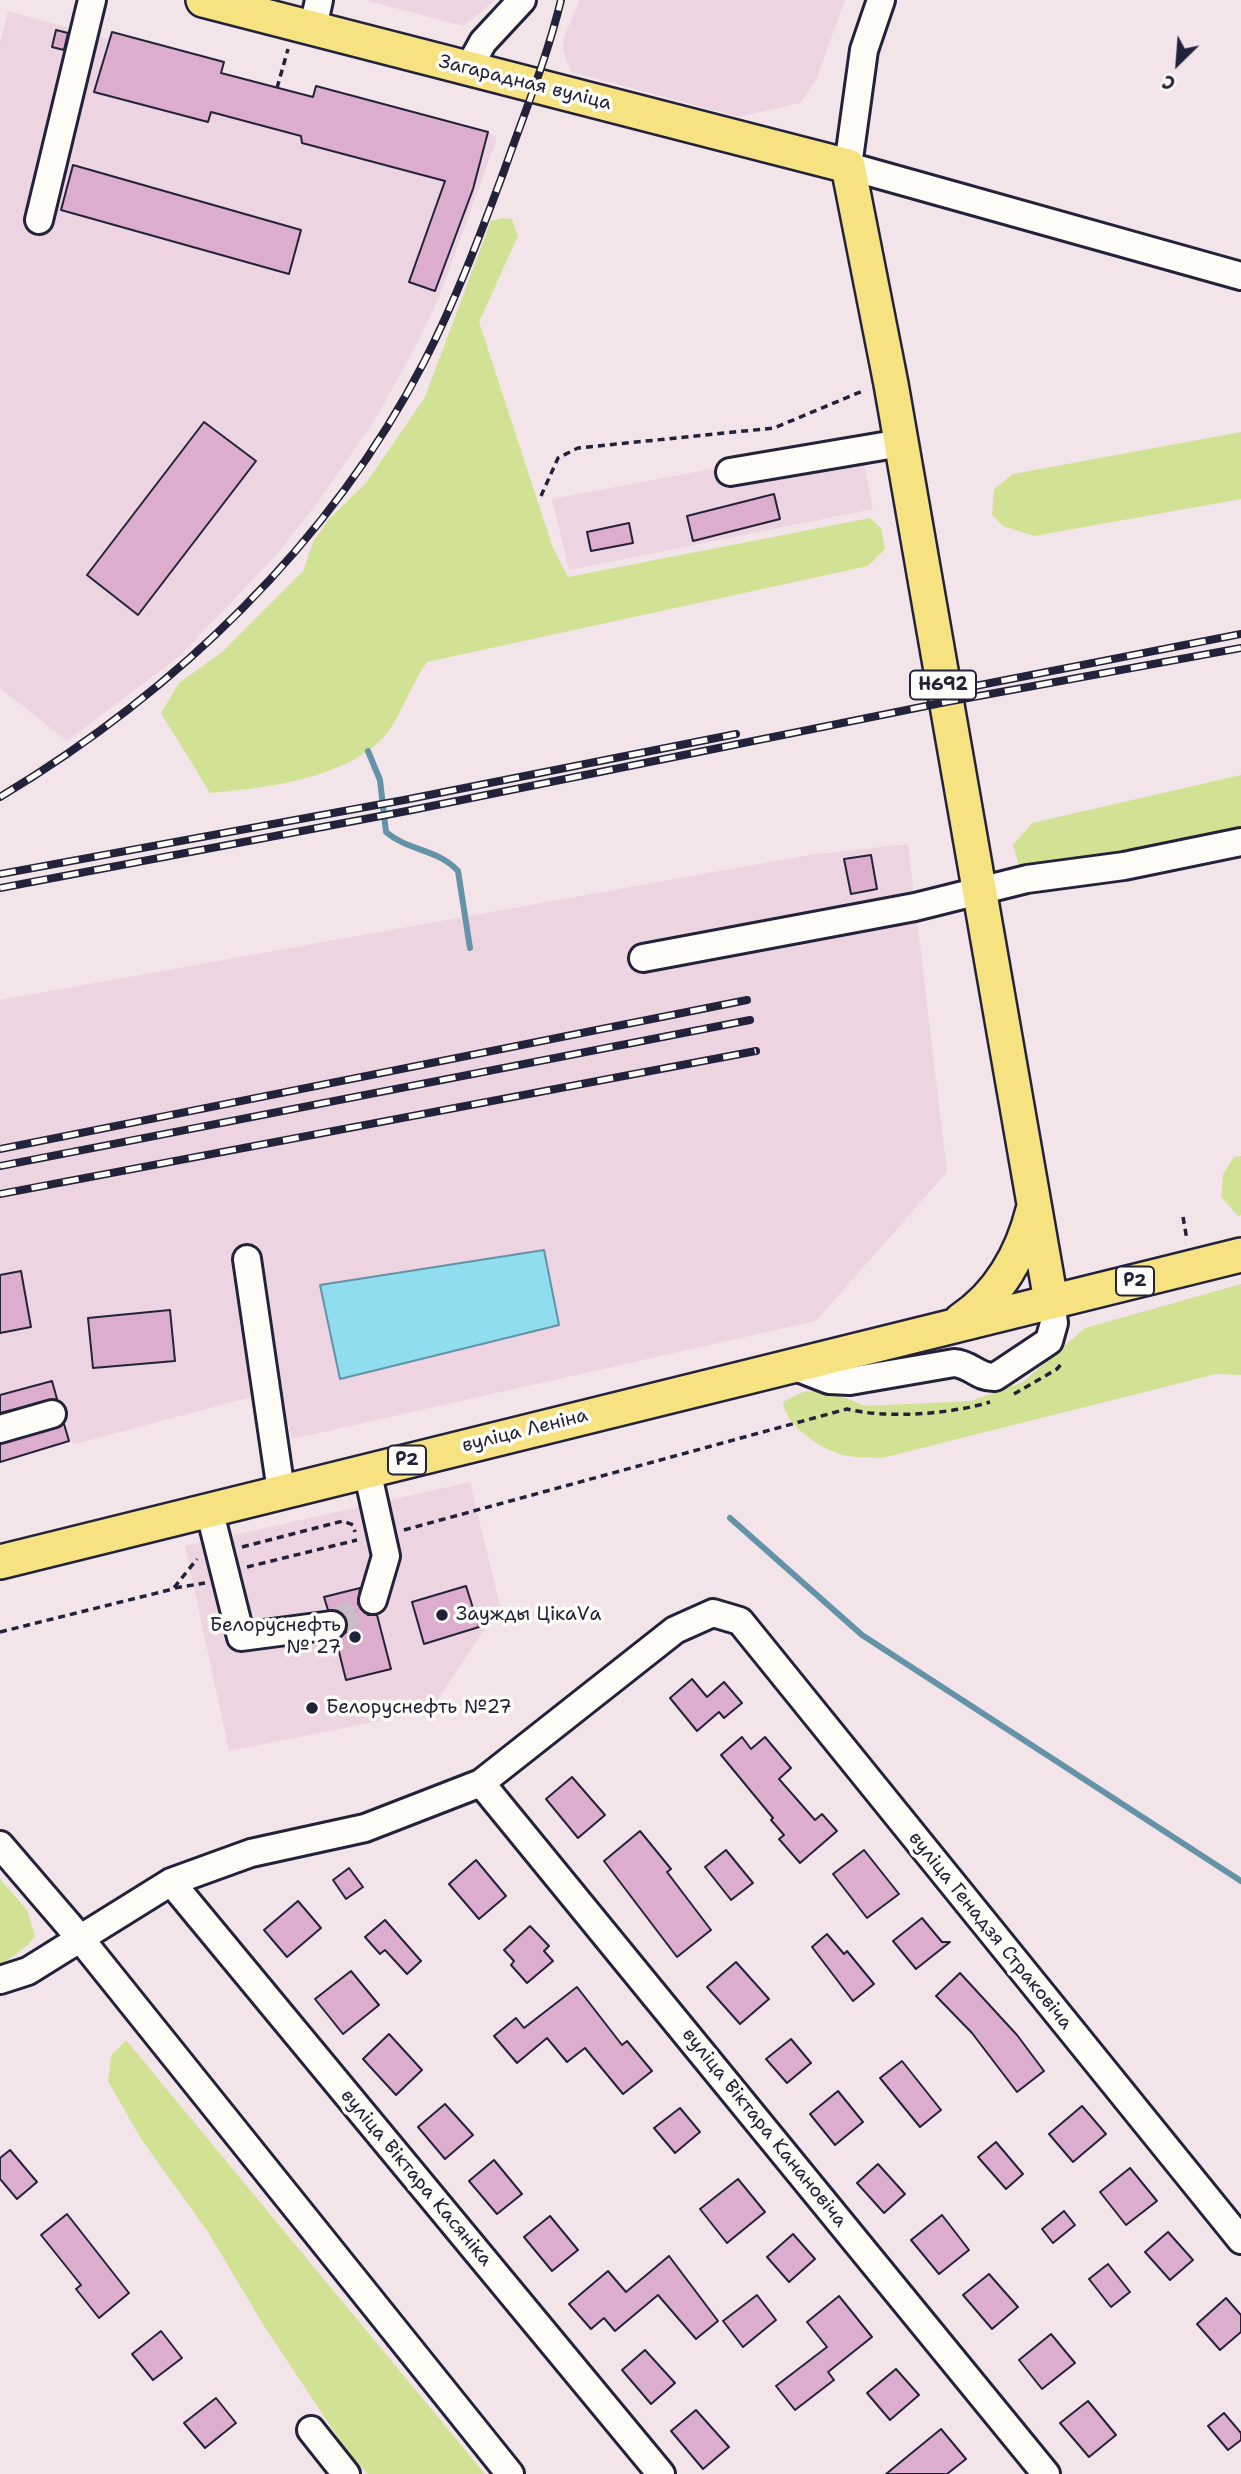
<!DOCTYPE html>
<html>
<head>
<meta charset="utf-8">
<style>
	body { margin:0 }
	#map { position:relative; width:1241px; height:2474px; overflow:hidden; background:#f3e4ea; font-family:"Shantell Sans",sans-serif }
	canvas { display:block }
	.north { position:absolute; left:1143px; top:28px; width:70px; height:70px; -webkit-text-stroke:5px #fdfcf7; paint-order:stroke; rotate:205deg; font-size:19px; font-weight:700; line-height:28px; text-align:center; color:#22223b }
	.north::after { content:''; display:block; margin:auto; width:24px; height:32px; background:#22223b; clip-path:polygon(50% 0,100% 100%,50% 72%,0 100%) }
</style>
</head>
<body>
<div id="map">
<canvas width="1241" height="2474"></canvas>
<div class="north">С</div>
</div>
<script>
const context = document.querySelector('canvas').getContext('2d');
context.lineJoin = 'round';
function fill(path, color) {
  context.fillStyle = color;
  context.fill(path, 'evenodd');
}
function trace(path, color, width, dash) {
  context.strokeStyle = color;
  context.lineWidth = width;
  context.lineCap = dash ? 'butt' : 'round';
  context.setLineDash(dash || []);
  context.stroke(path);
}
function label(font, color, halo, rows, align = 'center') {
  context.font = font + ' "Shantell Sans",sans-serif';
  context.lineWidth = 7;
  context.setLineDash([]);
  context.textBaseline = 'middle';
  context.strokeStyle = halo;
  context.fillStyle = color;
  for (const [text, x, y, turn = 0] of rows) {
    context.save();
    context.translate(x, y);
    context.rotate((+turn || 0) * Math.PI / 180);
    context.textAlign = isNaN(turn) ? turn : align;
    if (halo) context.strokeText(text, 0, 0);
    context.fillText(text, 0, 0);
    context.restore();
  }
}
fill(new Path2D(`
	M364,0H495L464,26Z
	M580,0H845L816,80L800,103L739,117L571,72L563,50L564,37Z
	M8,11L109,39L112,32L224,62L221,73L312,97L316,86L488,132L497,138L440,295L417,344L375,420L320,499L278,553L181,655L67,741L0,688V43Z
	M859,441L873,509L569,570L552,499Z
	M908,844L947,1172L816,1321L292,1439L289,1425L259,1432L251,1397L75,1444L69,1441L0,1462V1000L809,855Z
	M470,1482L500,1606L430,1711L229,1751L185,1546Z`), '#ecd4e1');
fill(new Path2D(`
	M503,218L512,219L518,236L479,322L553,548L568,577L870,518L881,528L885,549L868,566L427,662C412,683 404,708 390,729C355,778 266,788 210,793L161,713L179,683L222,652L303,571L313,542L329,519L366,483L425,397L491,221Z
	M1241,432V499L1034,536L1003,526L992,515L994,489L1013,474Z
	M1241,775V833L1038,871L1019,865L1013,845L1032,823Z
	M1241,1156V1215L1238,1216L1221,1197L1223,1174L1234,1157Z
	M1241,1284V1375L1216,1374L882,1458C871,1457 859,1458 848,1456C825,1453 784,1425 783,1402L803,1392L826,1390L865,1406L971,1401L1023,1382L1085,1328Z
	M0,1879L27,1910L35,1936L28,1945L0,1966Z
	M126,2040L485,2474H368L349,2454L264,2326L208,2232L141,2139L108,2081L111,2056Z`), '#d2e295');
const water = new Path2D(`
	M544,1250L559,1325L340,1379L320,1285Z`);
fill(water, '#90ddef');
trace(water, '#6492a7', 2);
trace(new Path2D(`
	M368,751L380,780L386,832C408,851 438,849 458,871L470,948
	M730,1518L862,1635L1241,1881`), '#6492a7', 6);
const building = new Path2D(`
	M56,30L68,33L64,50L52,47Z
	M112,32L224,62L221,73L313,97L316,86L488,132L473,189L435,291L409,282L445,181L302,143L301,136L211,112L208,122L94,92Z
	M73,165L301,230L289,274L61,210Z
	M204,422L256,461L138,615L87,575Z
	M774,494L780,519L693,541L687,516Z
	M629,523L633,543L591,551L587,532Z
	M871,855L877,889L851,894L844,859Z
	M21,1271L31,1327L0,1333V1275Z
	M170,1310L175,1361L93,1368L88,1318Z
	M52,1381L57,1399L0,1413V1395Z
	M64,1424L69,1441L0,1462V1444Z
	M466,1586L479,1627L424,1644L412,1602Z
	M360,1588L358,1604L368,1615H377L391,1669L346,1680L336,1640L346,1632L347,1622L339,1611L328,1610L324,1597Z
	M692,1679L707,1697L724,1682L742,1703L724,1718L719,1712L697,1731L670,1698Z
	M742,1737L751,1749L765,1737L791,1768L779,1779L815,1820L822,1814L837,1831L800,1863L779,1839L784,1835L771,1820L773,1818L721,1755Z
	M572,1777L605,1815L578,1838L546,1799Z
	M640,1831L671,1869L667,1872L711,1930L677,1957L604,1861Z
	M726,1850L753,1883L731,1900L705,1867Z
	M864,1850L899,1894L867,1918L833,1874Z
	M476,1860L506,1896L479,1919L449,1884Z
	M349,1868L363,1887L346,1899L333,1880Z
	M298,1901L321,1928L287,1957L264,1930Z
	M922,1918L942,1942H950L916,1969L893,1941Z
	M385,1920L421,1961L407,1974L385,1950L380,1954L365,1937Z
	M530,1926L549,1946L544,1951L553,1961L527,1983L511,1965L514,1961L504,1950Z
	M827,1934L844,1954L847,1951L874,1984L853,2001L812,1947Z
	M736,1962L769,1999L740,2024L707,1987Z
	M351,1971L379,2005L343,2034L315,1999Z
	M960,1973L1017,2035L1044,2071L1017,2092L972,2033L936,1996Z
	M577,1987L622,2045L627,2041L652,2071L623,2094L585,2048L567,2062L547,2038L517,2063L494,2036L516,2018L524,2028Z
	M389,2034L422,2070L396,2095L363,2059Z
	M791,2039L811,2063L787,2083L766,2059Z
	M902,2061L941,2110L920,2127L880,2078Z
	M838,2091L863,2122L835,2145L810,2114Z
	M445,2104L473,2135L445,2159L418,2127Z
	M1082,2106L1106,2134L1073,2162L1049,2134Z
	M680,2108L700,2132L675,2153L654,2128Z
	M996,2142L1023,2174L1006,2189L978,2157Z
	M10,2150L37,2182L17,2199L0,2179V2158Z
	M494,2160L522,2194L497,2214L469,2181Z
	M878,2164L905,2194L884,2213L857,2183Z
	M1130,2168L1157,2201L1126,2225L1100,2192Z
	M738,2179L765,2212L727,2243L700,2209Z
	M1064,2211L1075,2225L1053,2243L1042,2229Z
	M67,2214L129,2293L99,2318L76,2289L81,2285L41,2235Z
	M942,2215L969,2250L939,2274L911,2240Z
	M550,2216L578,2250L552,2271L524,2237Z
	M1168,2232L1193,2260L1170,2280L1145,2252Z
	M793,2234L815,2259L789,2282L767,2257Z
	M669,2256L718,2321L696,2339L658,2295L615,2331L604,2318L591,2329L569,2304L608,2271L626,2292Z
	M1108,2264L1130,2292L1111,2307L1089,2279Z
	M989,2274L1018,2307L992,2329L963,2295Z
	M757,2295L776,2320L743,2347L723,2321Z
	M839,2296L872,2337L828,2372L834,2380L795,2410L776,2386L827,2347L807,2322Z
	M1226,2298L1241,2315V2332L1220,2350L1197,2324Z
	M161,2331L182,2358L153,2380L132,2354Z
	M1051,2334L1075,2363L1042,2389L1019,2360Z
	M645,2350L675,2383L651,2404L622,2370Z
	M896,2369L919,2395L890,2420L867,2393Z
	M216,2398L236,2423L205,2448L184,2423Z
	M1088,2401L1116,2435L1089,2457L1060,2423Z
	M696,2410L729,2447L703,2469L671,2431Z
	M1224,2413L1241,2433V2440L1228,2450L1208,2426Z
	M941,2429L966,2459L947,2474H886Z`);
fill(building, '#ddadcd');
trace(building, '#22223b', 2);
trace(new Path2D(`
	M332,1625L373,1600`), '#c9bdc7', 26, [26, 13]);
const minor = new Path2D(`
	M881,0L864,50L848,166L1241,276
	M313,28L319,0
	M468,69L483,42L522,0
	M39,220L92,0
	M730,472L901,443
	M643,958L915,907L1027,879L1124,866L1241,842
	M247,1259L281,1491
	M793,1366L829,1380L850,1381L954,1363C971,1364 978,1378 995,1377L1049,1341L1054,1323L1051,1301
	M0,1429L52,1414
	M367,1470L386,1556L373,1600
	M209,1509L241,1637L332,1625
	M481,1783L1046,2474
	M0,1845L79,1937L510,2474
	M171,1882L661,2474
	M0,1980L28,1971L171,1882L251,1853L365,1828L481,1783L675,1630L713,1613L740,1621L1241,2240
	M311,2430L346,2474`);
const major = new Path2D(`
	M203,0L848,166L891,384L1051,1301
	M961,1320C999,1295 1022,1254 1033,1210
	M0,1562L1241,1255`);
trace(minor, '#22223b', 32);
trace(major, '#22223b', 38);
trace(new Path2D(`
	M277,88L288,49
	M541,496L558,458L578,448L774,428L865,390
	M1183,1217L1187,1240
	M1014,1394L1057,1369L1063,1362
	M404,1530L847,1409C887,1419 951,1414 990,1402
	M242,1547L343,1521L353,1525L355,1532
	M247,1567L357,1540
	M175,1588L205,1583
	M0,1632L173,1589L197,1559`), '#22223b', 3.5, [7, 5]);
trace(minor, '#fdfcf7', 26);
trace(major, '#f6e281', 33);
const rail = new Path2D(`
	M970,687L1241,634
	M0,797C175,692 330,544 424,362C456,300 480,235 504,171C524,114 547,58 561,0
	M0,874L404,800L736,734
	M0,888L407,811L946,702L1241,648
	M0,1149L747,1000
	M0,1166L750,1020
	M0,1194L756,1051`);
trace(rail, '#22223b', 8);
trace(rail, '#fdfcf7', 5, [16]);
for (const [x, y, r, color] of [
	[442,1615,7,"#22223b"],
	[355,1637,7,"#22223b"],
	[312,1708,7,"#22223b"]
]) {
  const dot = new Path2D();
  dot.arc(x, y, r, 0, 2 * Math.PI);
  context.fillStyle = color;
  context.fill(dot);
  trace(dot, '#fdfcf7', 2.5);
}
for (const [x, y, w] of [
	[943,685,66],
	[1135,1281,38],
	[407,1460,38]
]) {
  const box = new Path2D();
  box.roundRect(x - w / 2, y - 14.5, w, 29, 5);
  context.fillStyle = '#fdfcf7';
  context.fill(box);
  trace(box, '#22223b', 2);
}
label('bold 18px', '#22223b', null, [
	["Н692",943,685],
	["Р2",1135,1281],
	["Р2",407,1460]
]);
label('19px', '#22223b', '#fdfcf7', [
	["Загарадная вуліца",525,83,14],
	["вуліца Леніна",525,1431,-14],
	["вуліца Генадзя Страковіча",990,1931,51],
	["вуліца Віктара Канановіча",764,2128,51],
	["вуліца Віктара Касяніка",416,2178,50]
]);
label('19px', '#22223b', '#fdfcf7', [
	["Заужды ЦікаVа",456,1615],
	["Белоруснефть",341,1626,"right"],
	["№ 27",341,1648,"right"],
	["Белоруснефть №27",326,1708]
], 'left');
</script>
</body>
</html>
